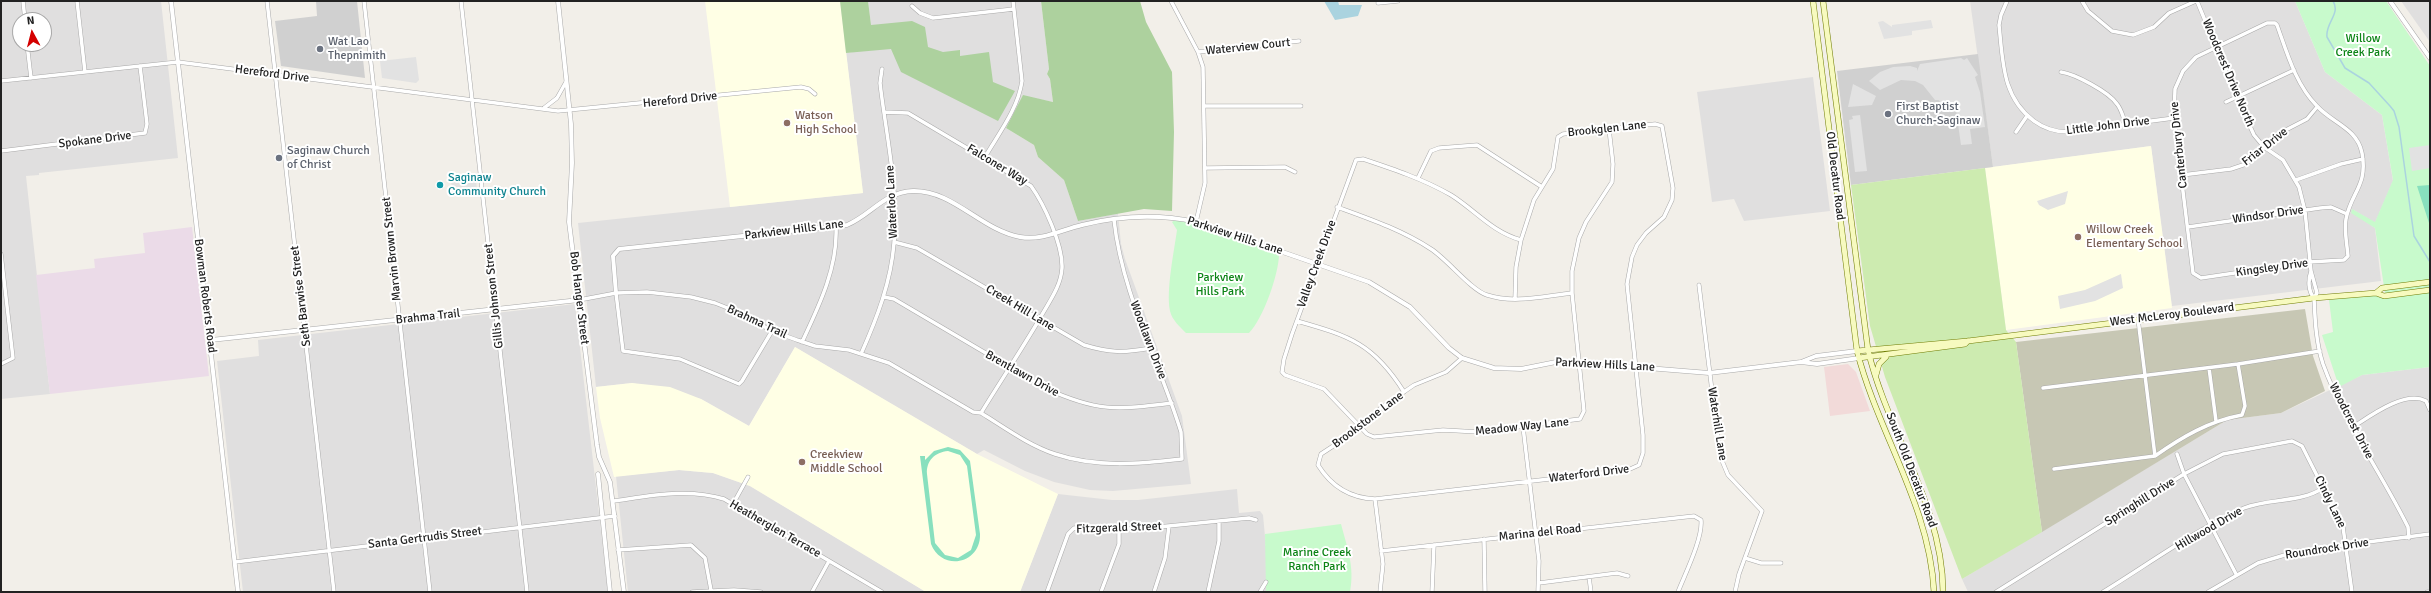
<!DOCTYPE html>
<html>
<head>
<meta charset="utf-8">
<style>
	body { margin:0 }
	#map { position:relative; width:2431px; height:593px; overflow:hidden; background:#f2efe9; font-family:Signika,sans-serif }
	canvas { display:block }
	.frame { position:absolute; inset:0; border:2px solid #222; pointer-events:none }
	.north { position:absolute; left:12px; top:12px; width:40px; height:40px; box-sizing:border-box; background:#fff; border:1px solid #a7a7a7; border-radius:50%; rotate:353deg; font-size:11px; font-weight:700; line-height:16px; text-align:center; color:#222 }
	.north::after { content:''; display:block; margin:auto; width:14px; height:18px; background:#d40000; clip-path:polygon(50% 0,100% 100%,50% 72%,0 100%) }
</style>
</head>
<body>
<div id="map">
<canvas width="2431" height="593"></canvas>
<div class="frame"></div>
<div class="north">N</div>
</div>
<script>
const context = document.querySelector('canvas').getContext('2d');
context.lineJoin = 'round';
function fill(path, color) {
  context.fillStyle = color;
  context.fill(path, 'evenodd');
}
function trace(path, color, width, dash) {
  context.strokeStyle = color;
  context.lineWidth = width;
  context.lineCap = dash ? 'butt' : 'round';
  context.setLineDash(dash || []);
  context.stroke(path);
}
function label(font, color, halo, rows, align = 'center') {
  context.font = font + ' Signika,sans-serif';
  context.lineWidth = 4;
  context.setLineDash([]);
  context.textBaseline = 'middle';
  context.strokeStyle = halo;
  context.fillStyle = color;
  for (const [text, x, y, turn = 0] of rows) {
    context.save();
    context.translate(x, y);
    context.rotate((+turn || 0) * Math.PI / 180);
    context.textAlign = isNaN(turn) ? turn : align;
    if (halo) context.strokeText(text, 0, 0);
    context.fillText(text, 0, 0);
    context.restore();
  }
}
fill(new Path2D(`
	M1,1H161L178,158L39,173V175L26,176L50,394L1,399ZM20,20H44V44H20Z
	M868,1H1041L1049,69L1047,74L1050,79L1053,102L1023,96L1006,128L1034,145L1038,157L1064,180L1078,221L1118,213L1121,244L1125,259L1182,416L1191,484L1113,491L1090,490L1054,482L1025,471L984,450L977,454L795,347L749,426L701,399L632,383L596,387L578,223L863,193L846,53L874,49Z
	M1970,1H2295L2325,72L2382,115L2393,181L2375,223L2352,209L2375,228L2381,281L2172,306L2151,146L1993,167Z
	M2401,1H2430V42Z
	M1813,77L1830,211L1744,221L1734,199L1712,202L1697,92Z
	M575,304L608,592H243L217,361L259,356L258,340Z
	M2430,367V592H1968L1962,579L2227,420L2281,413L2362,375Z
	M679,470L713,473L750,486L926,592H628L616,476Z
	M1237,489L1239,513L1260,511L1263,515L1267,558L1266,592H1020L1058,494L1112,500H1138Z`), '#e0dfdf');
fill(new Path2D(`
	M1848,364L1856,372L1870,411L1830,416L1824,367Z`), '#f2dad9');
fill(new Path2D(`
	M192,227L209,376L50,394L36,275L95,268L94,259L145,253L143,233Z`), '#ebdbe8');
fill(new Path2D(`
	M705,1H840L863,193L730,207Z
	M2151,146L2172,308L2006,330L1985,168Z
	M795,347L977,454L1058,494L1020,592H926L750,486L713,473L679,470L614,477L600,418L596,387L632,383L670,387L701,399L749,426Z`), '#ffffe5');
fill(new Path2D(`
	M316,1H357L365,78L281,66L275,21L317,16Z
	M1978,54L1993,167L1851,185L1837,71Z`), '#d0d0d0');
fill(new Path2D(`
	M2305,309L2313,356L2325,391L2281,413L2227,420L2042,532L2016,342Z`), '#c7c7b4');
fill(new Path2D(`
	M1985,168L2006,330L2016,342L2042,532L1962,579L1885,377L1870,326L1851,185Z`), '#cdebb0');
fill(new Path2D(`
	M840,1H868L871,25L912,21L925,27L928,47L943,52L960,50V56L989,52L993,82L1015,91L998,121L901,72L891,49L846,53Z
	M1041,1H1140L1146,22L1172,72L1174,132L1172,211L1144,209L1078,221L1064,180L1038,157L1034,145L1006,128L1023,95L1053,102L1050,79L1047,74L1049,69Z`), '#add19e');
fill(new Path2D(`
	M2295,1H2386L2430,66V367L2362,375L2339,387L2322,335L2333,332L2329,300L2385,293L2375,228L2351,213L2352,209L2375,222L2393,180L2382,115L2325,72Z
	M1175,220L1199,225L1279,254C1279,274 1263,319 1249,333H1186C1180,327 1172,320 1170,311C1166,290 1174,252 1177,230L1172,222Z
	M1341,524C1347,547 1355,567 1350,592H1266L1265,534Z`), '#c8facc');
fill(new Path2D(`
	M2430,185V226L2417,186Z
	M948,447L960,450L970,461L980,534C981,564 942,572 931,544L920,456H925V460L934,451ZM948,451L960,455L967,466L976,535L971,550L958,558L945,555L935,543L927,474C926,461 935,452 948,451Z`), '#88e0be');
fill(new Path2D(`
	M1931,20L1933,28L1912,31V35L1884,39L1878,22L1883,21L1892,27V25Z
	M416,57L419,80L416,83L382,78L380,61Z
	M1961,58L1964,60L1967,58L1978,75L1975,77L1980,92L1985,127L1970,129L1972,144L1961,145L1956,110L1945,111L1939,100H1935L1923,85L1915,81L1901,80L1880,90L1869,81L1880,72L1893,67L1910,66L1917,68V71L1920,64Z
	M1853,84L1876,96L1872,105L1848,107Z
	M1860,115L1867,171L1855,172L1849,120L1853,119L1852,116Z
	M2430,145V168L2412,171L2409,148Z
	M471,179L472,183L473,180H476L477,190H474L473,187V191L453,193L451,181Z
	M2068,191L2065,204L2048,210L2039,205L2037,201Z
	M2121,274L2123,288L2095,301L2060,309L2058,296L2085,290Z`), '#e2e2e2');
fill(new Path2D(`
	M1324,1H1338L1339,5H1362L1358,16L1335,20Z`), '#aad3df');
trace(new Path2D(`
	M2333,1C2341,14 2325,23 2327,37L2345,68L2369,83L2390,106L2394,111L2399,127L2414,236L2430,262`), '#aad3df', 1.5);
const minor = new Path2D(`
	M23,1L25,20
	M77,1L85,72
	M267,1L334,592
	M364,1L430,592
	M461,1L527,592
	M1171,1L1198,52L1203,67L1205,183L1196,222
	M2007,1L2001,15L1999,25C2003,62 2002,97 2034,121C2045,129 2055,132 2068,132L2174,118
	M2082,1L2088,11L2112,31L2133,35L2154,27L2169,13L2196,1
	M2197,1L2236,96L2254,135L2264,147L2283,160L2299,187L2305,211L2311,271L2317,293L2314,298
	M1378,3L1398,1
	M912,6L920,13L933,18L1014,9
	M2267,23H2275L2277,25C2287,53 2296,85 2317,106C2332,123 2357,128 2362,153C2368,186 2351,192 2346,219C2344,231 2347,244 2348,256L2344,260L2309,262L2201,278L2193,273L2174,118L2175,89L2183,71L2196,57Z
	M27,44L31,78
	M1198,52L1299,41
	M2061,72C2075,74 2109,92 2117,104C2122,110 2123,118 2126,124
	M1,81L178,62L558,111L801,87L809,89L815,94
	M2226,102L2294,70
	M1204,106H1301
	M544,108L557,98L566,82
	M884,112L908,113L1031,186C1044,204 1063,245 1062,268C1061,287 1048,303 1039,320C1020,352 1000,382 981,413
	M2016,132L2027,116
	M1,151L145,133L147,124L140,66
	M985,157C999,133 1018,109 1022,81L1013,1
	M1206,168L1285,167L1295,172
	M2182,175L2231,169L2246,164L2282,132L2307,119L2317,107
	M1418,178L1431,151L1439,148L1477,145L1542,187
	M2296,180L2341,164L2363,159
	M1337,207C1370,219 1402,230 1431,249C1448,260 1471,290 1487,295C1514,304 1544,296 1572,293
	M2188,227L2320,208L2331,207L2347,214
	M1521,240C1492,232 1475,210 1451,195C1423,179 1393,169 1363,159L1356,160L1292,334L1284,359L1282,372L1285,375L1324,389L1367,434L1374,437L1443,430L1478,432L1580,419L1584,411L1572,293V271L1579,238L1586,222L1612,182L1613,164L1609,129
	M894,242L917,248L1084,345C1110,353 1124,353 1151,348
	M1,254L13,358L1,364
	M2311,271C2308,280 2308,291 2314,298C2315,320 2316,343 2323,364C2344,422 2381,472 2408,527L2409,538
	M1699,285L1720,456L1728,475L1762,511L1739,574L1735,592
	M616,293L623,351L680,359L739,384L742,381L772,331
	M884,297L894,299L1045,388C1097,412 1116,410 1172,403
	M579,300L616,293L647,292L691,297L715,303L740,313L772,331L797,340L815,346L849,350L889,363L973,412L981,413C1004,427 1028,445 1055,454C1097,468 1139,464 1182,459L1181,432C1159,361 1122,294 1114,220
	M1297,321C1350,336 1374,344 1404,392
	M802,342C819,306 838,267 836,227
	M861,354C877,318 891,282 894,243C899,190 886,135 880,83L882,69
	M1462,358L1446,372L1414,385L1382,407L1347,437L1321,454L1318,465C1331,486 1350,498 1375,499L1628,470L1639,465L1643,453V435L1627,284L1632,257L1637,245L1646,233L1664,217L1672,200L1673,188L1662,126L1655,124L1563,134L1558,137L1553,169L1534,200L1521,240L1516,267L1515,299
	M2209,368L2216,421
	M2043,388L2238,364L2320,351
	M1523,427L1539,561L1538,592
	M2353,427C2370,416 2405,390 2426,401L2430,410
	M2177,454L2184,474L2236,574
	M2155,456C2182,437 2209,421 2242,415L2245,406L2238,364
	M2054,469L2155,456L2138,319
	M1375,499L1383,564L1380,592
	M613,501C650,496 688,488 724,499L882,592
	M733,504L748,477
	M1484,539L1485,592
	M618,550L691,545L705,558L711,590
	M1381,551L1694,516L1701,520C1703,538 1685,574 1678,592
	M1745,558L1761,563H1781
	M235,562L615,516
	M1589,577L1591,592
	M1539,583L1617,573L1628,576
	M692,592L734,590L761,592
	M812,592L829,561
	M1047,592L1068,534L1074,528L1138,529L1249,518L1256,520
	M1101,592L1119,544V530
	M1154,592L1165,558L1169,526
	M1208,592L1219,541V521
	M1260,592L1266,582
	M1432,592L1434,545
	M1996,592L2184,474L2223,454L2292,441L2302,446L2343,527L2352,592
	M2103,592C2147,565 2198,528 2244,508C2269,498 2301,503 2323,488
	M2208,592L2258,563L2298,551L2430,534
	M2427,592H2430`);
const tertiary = new Path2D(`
	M171,1C193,198 216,395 238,592
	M558,1L571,124L572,163L569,222L597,445L599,457L610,482L624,592
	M2390,1L2430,58
	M616,293L613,256L619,249L847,225C871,215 884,192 913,191C953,190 981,230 1020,237C1042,241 1061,230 1082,225C1119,216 1159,214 1196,222L1369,282L1410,307L1449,348L1462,358L1494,368L1521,369L1561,361L1709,373L1801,362L1816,356L1857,351
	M211,340L579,300
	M1801,362L1817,364L1859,358
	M598,474L610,592`);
const secondary = new Path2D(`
	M1813,1L1857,351C1878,433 1930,506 1934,592
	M1823,1L1868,350C1887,432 1943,505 1943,592
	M2376,293L2382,288L2430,282
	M1857,351L1968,341L2314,298L2376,293L2384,296L2430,290
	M1859,358L1965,344L1968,341
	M1876,375L1879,364L1886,357`);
trace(minor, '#a9a9a9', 4.5);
trace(tertiary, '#a9a9a9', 5);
trace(secondary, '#707d05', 6);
trace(minor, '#fff', 3.5);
trace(tertiary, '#fff', 4);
trace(secondary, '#f7fabf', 5);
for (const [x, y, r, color] of [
	[320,49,4,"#6b7280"],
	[1888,114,4,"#6b7280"],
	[787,123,4,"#8d6e63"],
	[279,158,4,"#6b7280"],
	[440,185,4,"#0f9aa8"],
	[2078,237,4,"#8d6e63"],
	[802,462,4,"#8d6e63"]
]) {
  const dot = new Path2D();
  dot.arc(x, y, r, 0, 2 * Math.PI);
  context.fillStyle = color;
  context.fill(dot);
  trace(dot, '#fff', 1.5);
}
label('12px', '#0c8416', '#fff', [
	["Willow",2363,39],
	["Creek Park",2363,53],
	["Parkview",1220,278],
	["Hills Park",1220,292],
	["Marine Creek",1317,553],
	["Ranch Park",1317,567]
]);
label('12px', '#5b616d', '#fff', [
	["Wat Lao",328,42],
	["Thepnimith",328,56],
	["First Baptist",1896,107],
	["Church-Saginaw",1896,121],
	["Saginaw Church",287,151],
	["of Christ",287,165]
], 'left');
label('12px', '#222', '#fff', [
	["Waterview Court",1248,47,-6],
	["Woodcrest Drive North",2228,73,67],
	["Hereford Drive",272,74,7],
	["Hereford Drive",680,100,-6],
	["Little John Drive",2108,126,-7],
	["Brookglen Lane",1607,129,-6],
	["Spokane Drive",95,140,-7],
	["Canterbury Drive",2179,145,-96],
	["Friar Drive",2265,147,-38],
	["Falconer Way",997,165,31],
	["Old Decatur Road",1835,176,83],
	["Waterloo Lane",892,202,-93],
	["Windsor Drive",2268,215,-8],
	["Parkview Hills Lane",794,230,-7],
	["Parkview Hills Lane",1235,236,18],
	["Marvin Brown Street",392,249,-96],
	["Valley Creek Drive",1317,264,-70],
	["Kingsley Drive",2272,268,-8],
	["Bowman Roberts Road",205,296,83],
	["Seth Barwise Street",301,296,-97],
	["Gillis Johnson Street",494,296,-96],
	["Bob Hanger Street",579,298,83],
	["Creek Hill Lane",1020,308,31],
	["West McLeroy Boulevard",2172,315,-7],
	["Brahma Trail",428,317,-6],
	["Brahma Trail",757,322,25],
	["Woodlawn Drive",1148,340,69],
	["Parkview Hills Lane",1605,365,3],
	["Brentlawn Drive",1022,374,29],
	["Brookstone Lane",1368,420,-37],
	["Woodcrest Drive",2351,421,63],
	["Waterhill Lane",1717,424,81],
	["Meadow Way Lane",1522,427,-6],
	["South Old Decatur Road",1911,470,69],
	["Waterford Drive",1589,474,-7],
	["Springhill Drive",2140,502,-32],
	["Cindy Lane",2330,502,64],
	["Fitzgerald Street",1119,528,-2],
	["Heatherglen Terrace",775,529,30],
	["Hillwood Drive",2209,529,-30],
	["Marina del Road",1540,533,-6],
	["Santa Gertrudis Street",425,538,-7],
	["Roundrock Drive",2327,549,-9]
]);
label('12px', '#785e54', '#fff', [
	["Watson",795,116],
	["High School",795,130],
	["Willow Creek",2086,230],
	["Elementary School",2086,244],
	["Creekview",810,455],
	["Middle School",810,469]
], 'left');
label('12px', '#0d838f', '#fff', [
	["Saginaw",448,178],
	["Community Church",448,192]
], 'left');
</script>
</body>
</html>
